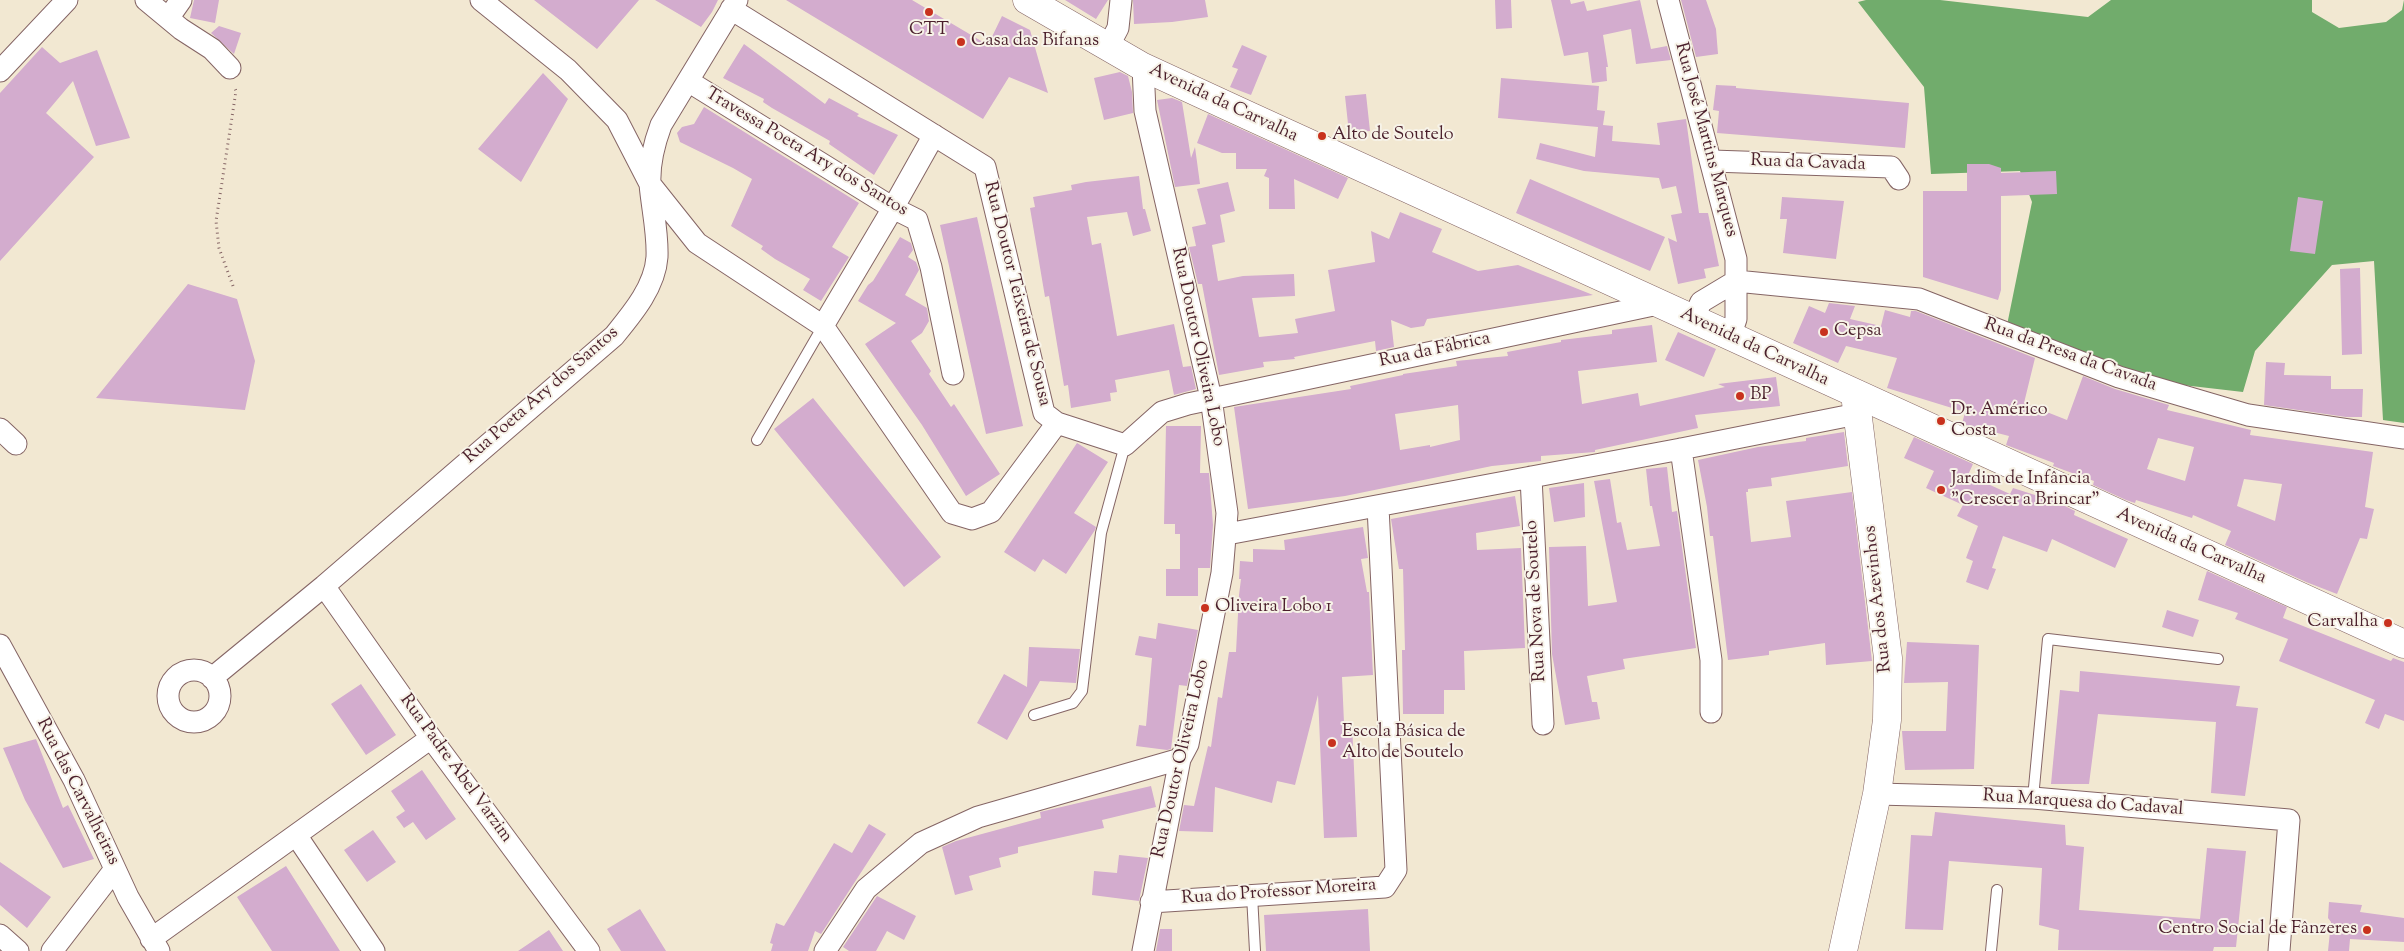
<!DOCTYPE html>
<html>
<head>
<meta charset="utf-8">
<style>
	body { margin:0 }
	canvas { display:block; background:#f2e8d2 }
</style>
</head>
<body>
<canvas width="2404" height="951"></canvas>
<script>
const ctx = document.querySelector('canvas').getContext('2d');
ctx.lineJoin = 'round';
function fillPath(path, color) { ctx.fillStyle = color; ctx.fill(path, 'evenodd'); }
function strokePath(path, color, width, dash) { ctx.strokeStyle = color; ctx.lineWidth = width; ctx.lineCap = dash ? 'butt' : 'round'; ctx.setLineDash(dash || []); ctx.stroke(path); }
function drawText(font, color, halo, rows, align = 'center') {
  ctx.font = font + ' "Sorts Mill Goudy",serif'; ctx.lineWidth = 4; ctx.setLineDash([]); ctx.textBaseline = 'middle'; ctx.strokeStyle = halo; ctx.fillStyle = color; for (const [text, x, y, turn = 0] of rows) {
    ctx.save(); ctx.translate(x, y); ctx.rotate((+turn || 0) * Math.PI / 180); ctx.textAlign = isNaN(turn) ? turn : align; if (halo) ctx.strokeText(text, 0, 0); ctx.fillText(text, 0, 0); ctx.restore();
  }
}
fillPath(new Path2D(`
	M1866 0H1940L2088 17 2111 0H2312V12L2339 28 2386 22 2402 10 2404 0V423L2383 420 2374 261 2332 265 2255 351 2243 392 2148 381 2006 330 2032 202 2020 171 1931 174 1924 87 1858 2Z`), '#71ac6c');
fillPath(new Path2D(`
	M194 0H219L215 23 190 18Z
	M534 0H639L597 49Z
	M655 0H718L712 12 701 27Z
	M786 0H912L988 45 1002 16 1030 30 1048 93 1009 77 983 119Z
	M1065 0H1108L1096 19Z
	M1133 0H1205L1208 17 1172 22 1134 24Z
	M1495 0H1511L1512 28 1496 29Z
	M1551 0H1570L1571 4 1584 1 1587 11 1640 0 1651 49 1667 46 1671 60 1636 64 1631 29 1603 35 1608 67H1606L1607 81 1592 83 1588 52 1564 56Z
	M1681 0H1706L1716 29 1718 54 1696 57Z
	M219 26 241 33 234 54 211 33Z
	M744 44 825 104 829 98 859 114 857 116 898 135 874 175 829 144 830 141 772 108 763 102 764 99 723 78Z
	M1242 45 1267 56 1251 95 1230 87 1238 69 1232 67Z
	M42 47 60 63 97 50 130 138 96 146 73 81 46 113 94 157 0 261V93Z
	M1120 72 1128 76 1132 92 1133 113 1104 120 1094 78Z
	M543 73 568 99 521 182 478 149Z
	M1501 78 1599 86 1597 110 1605 111 1603 125 1613 126 1612 141 1660 145 1657 123 1686 119 1699 213H1708L1719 266 1704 269 1706 278 1678 284 1668 238 1677 242 1671 215 1682 213 1676 186 1662 189 1659 178 1584 171 1536 159 1540 143 1595 157 1598 127 1498 118Z
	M1716 85 1736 86V88L1909 103 1905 148 1717 133 1719 111 1713 110Z
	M1366 94 1370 131 1349 133 1345 96Z
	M1172 98 1182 102 1191 158 1195 147 1200 184 1175 187 1157 100Z
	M704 107 859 203 832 247 849 257 821 301 803 290 810 279 775 259 761 249 763 246 731 226 752 179 733 168 680 142 677 133 682 127 694 124Z
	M1208 114 1348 178 1338 199 1294 179 1295 209H1269V178L1264 176 1267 169H1236V153H1222L1197 143Z
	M1967 164H1989L2001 168V173L2056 171 2057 194 2001 196V290L1998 300 1923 277V191H1967Z
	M1139 176 1143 209H1145L1151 231 1133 236 1127 212 1087 217 1092 245 1101 243 1117 336 1174 324 1183 367 1191 366 1196 389 1174 395 1169 370 1115 380 1117 392 1110 393 1111 401 1071 408 1068 385 1064 386 1049 296 1045 297 1030 208 1035 207 1033 197 1072 190 1071 185 1086 182Z
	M1530 179 1665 237 1650 271 1516 213Z
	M1228 182 1235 211 1220 215 1225 242 1212 245 1218 281 1243 276 1294 274 1295 296 1252 298 1259 337 1298 333 1295 319 1335 311 1328 270 1375 262 1371 231 1389 239 1400 212 1442 229 1432 252 1478 271 1518 265 1593 295 1427 319 1424 326 1411 328 1391 320 1394 347 1376 351 1375 341 1294 357 1295 359 1263 362 1264 367 1219 375 1202 284H1198L1189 247 1196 246 1192 227 1206 224 1197 189Z
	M1782 197 1844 201 1836 259 1783 253 1787 219H1780Z
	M2298 197 2323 201 2315 254 2290 251Z
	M977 217 1023 426 986 434 940 225Z
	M900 237 911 243 913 250 908 257 916 262 919 270 905 295 927 308 929 321 922 333 911 341 931 371 929 374 951 407 954 404 1000 474 966 496 922 425 865 344 896 323 858 301 868 285 873 281Z
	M2360 268 2362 354 2342 355 2340 269Z
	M188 284 237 299 255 361 245 410 96 398Z
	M1829 303 1855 306 1850 319 1881 326 1885 310 1910 317 1911 311H1916L2035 358 2024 403 2067 420 2083 376 2115 389 2169 405 2167 410 2251 430 2250 435 2373 452 2365 507 2374 509 2367 539 2360 538 2337 594 2306 582 2225 545 2231 531 2193 515 2192 518 2136 500 2135 503 2126 500 2093 485 2094 481 2053 466 2054 463 2006 445 2009 436 1962 424 1965 412 1887 388 1897 358 1846 346 1838 363 1793 343 1809 306 1825 313ZM2158 438 2194 447 2185 481 2147 469ZM2244 479 2282 484 2275 521 2237 506Z
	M1652 325 1657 362 1578 371 1582 404 1638 393 1640 406 1725 387 1718 384 1776 377 1780 406 1695 415 1698 428 1595 450V452L1541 456V461L1492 466 1345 496 1248 509 1234 407 1351 389 1350 386 1403 375V374L1457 366 1456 361 1508 356 1507 352 1561 342V340L1612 334V330ZM1458 405 1460 440 1430 447V445L1400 450 1395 414Z
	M1678 332 1716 349 1704 377 1665 360Z
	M2266 362 2285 363 2284 375 2331 376V389H2363L2362 417H2346L2264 405Z
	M813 398 941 557 904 587 774 429Z
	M1166 426H1201L1200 473H1209L1213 525 1210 568H1198V596H1166V569H1180V534H1175V524H1164Z
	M1844 432 1848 466 1771 478 1772 486 1748 489V492H1746L1751 542 1791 537 1786 501 1852 492 1872 661 1826 665 1825 643 1769 651V655L1728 660 1713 536H1710L1707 507 1698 460 1758 447 1806 441V438Z
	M1914 437 1973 464 1968 475 2010 494 2013 488 2057 502 2075 511 2074 515 2128 539 2115 568 2052 539 2047 552 2003 536 1992 568 1996 569 1988 590 1966 582 1973 561 1966 558 1978 526 1957 516 1963 505 1926 488 1934 471 1904 458Z
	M1077 443 1108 462 1074 513 1096 527 1095 530 1066 574 1043 559 1035 572 1004 552Z
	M1667 467 1672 512 1677 511 1696 648 1623 659 1625 669 1587 676 1592 702H1597L1600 719 1565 725 1552 654 1549 547 1586 546 1588 606 1617 602 1594 481 1610 479 1617 523 1621 522 1627 550 1660 546 1652 506H1650L1646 469Z
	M1584 483 1585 517 1554 522 1549 488Z
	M1515 496 1520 526 1476 533 1477 550 1521 548 1525 648 1464 651 1465 690H1444V714H1403L1402 650H1405L1403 569H1399L1391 519Z
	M1363 527 1368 558 1361 559 1367 592H1369L1373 675 1342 677 1344 723H1352L1357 837 1324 838 1318 695 1295 785 1277 781 1272 803 1215 787 1213 832 1179 831 1184 805 1194 806 1208 746 1211 747 1218 697 1222 698 1229 652H1236L1239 595 1241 579H1239L1240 561 1253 562V549L1285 550 1284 540Z
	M2207 571 2287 607 2283 618 2391 661 2393 658 2404 662V721L2385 714 2379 729 2365 723 2375 700 2279 661 2288 639 2235 619 2238 613 2198 600Z
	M2167 610 2199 620 2193 637 2162 627Z
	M1158 623 1198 630 1187 686 1179 685 1171 749 1167 750 1136 746 1139 725 1146 726 1152 658 1135 655 1139 636 1156 639Z
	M1907 642 1979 645 1974 769 1905 770 1902 731H1946L1948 682 1904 683Z
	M1029 647 1080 649 1076 683 1040 681 1007 740 977 723 1004 674 1027 687Z
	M2080 671 2240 686 2236 706 2258 708 2245 796 2211 793 2216 722 2098 714 2089 784H2051L2060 690 2079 692Z
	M361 684 396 735 366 755 331 704Z
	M36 739 63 808 68 805 94 859 63 868 25 800 3 748Z
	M422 770 456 819 426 840 413 822 404 828 396 817 405 811 391 791Z
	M1151 786 1156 807 1102 820 1104 828 1018 847V853L999 858 1001 867 969 876 973 890 955 895 942 847 956 841 1041 818 1040 812Z
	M1935 812 2065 825 2066 845 2084 847 2079 910 2200 919 2207 848 2246 851 2236 947H2214L2213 951 2058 950 2059 930 2039 925 2042 868 1949 861 1943 930 1905 929 1911 835 1932 836Z
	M869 824 886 834 821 934 815 931 808 951H771L773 944 770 943 776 923 784 926 834 843 852 853Z
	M373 830 396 862 367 882 344 850Z
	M1119 855 1148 858 1139 901 1092 895 1094 871 1117 873Z
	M0 862 51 897 27 928 0 905Z
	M286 866 340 951H272L237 897Z
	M877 896 916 916 904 940 887 931 876 951H849L843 947Z
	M2329 902 2362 905 2360 912 2404 918V942L2350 939 2349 951H2328L2331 922 2328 918Z
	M640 909 666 951H621L607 929Z
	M1368 909 1370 951H1266L1264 915Z
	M1160 929H1172V951H1156Z
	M549 930 563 951H518Z`), '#d3acce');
const lane = new Path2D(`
	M757 440 823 326
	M1034 715 1073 703 1082 691 1101 533 1125 445
	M2033 798 2048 639 2218 659
	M1252 895 1255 951
	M1991 951 1997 890`);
const street = new Path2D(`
	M146 0 181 29 212 49 230 68
	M481 0 568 70 617 120 650 184 697 243 823 326
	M1668 0 1736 259V319L1730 337
	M731 9 985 167 1044 413 1057 423 1125 445 1162 412 1188 404 1658 304
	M169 17 181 0
	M1108 47 1118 28 1121 0
	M1143 67 1145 111 1211 398 1227 513 1222 573 1188 744 1180 759 1143 951
	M0 71 67 0
	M688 81 893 208 917 220 931 267 953 374
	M934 135 893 208 823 326 952 513 972 519 991 512 1057 423
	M1712 161 1891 167 1899 179
	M1693 320 1701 302 1736 281 1919 299 2119 377 2248 415 2404 438
	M0 429 16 444
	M1681 449 1711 660V712
	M1531 477 1543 724
	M1227 534 1681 449 1857 414
	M324 586 431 738 589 951
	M0 645 74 780 128 897 159 951
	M168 696a26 26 0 1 1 52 0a26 26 0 1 1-52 0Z
	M212 678 324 586 614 336C632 314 655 287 657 257 658 232 652 208 650 184 649 164 654 144 661 125L737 0
	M1877 794 2033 798 2289 820 2279 951
	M296 835 374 951
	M1151 902 1385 887 1396 870 1378 507
	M0 935 18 951
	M151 939 431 738
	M52 951 115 869
	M825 951 866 889 921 843 978 817 1180 759`);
const secondary = new Path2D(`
	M1027 0 1143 67 1247 115 2404 644
	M1843 951 1877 794 1887 720 1888 658 1855 394`);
strokePath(lane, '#856565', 12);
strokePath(street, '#856565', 23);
strokePath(secondary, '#856565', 29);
strokePath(new Path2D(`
	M233 286 219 248 216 221 236 91 234 86`), '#856565', 3, [1, 4]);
strokePath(lane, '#fff', 10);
strokePath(street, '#fff', 21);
strokePath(secondary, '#fff', 28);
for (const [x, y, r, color] of [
	[929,12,5,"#c8321e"],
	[961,42,5,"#c8321e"],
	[1322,136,5,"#c8321e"],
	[1824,332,5,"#c8321e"],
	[1740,396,5,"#c8321e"],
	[1941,421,5,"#c8321e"],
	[1941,490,5,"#c8321e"],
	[1205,608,5,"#c8321e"],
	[2388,623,5,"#c8321e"],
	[1332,743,5,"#c8321e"],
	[2367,930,5,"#c8321e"]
]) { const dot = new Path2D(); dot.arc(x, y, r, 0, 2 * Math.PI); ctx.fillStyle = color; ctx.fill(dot); strokePath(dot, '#f7f3e8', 2); }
drawText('18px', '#4a1f2b', '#f7f3e8', [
	["CTT",929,31,"center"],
	["Casa das Bifanas",971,42],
	["Alto de Soutelo",1332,136],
	["Cepsa",1834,332],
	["BP",1750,396],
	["Dr. Américo",1951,411],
	["Costa",1951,432],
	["Jardim de Infância",1951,480],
	["\"Crescer a Brincar\"",1951,501],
	["Oliveira Lobo 1",1215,608],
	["Carvalha",2378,623,"right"],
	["Escola Básica de",1342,733],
	["Alto de Soutelo",1342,754],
	["Centro Social de Fânzeres",2357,930,"right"]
], 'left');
drawText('18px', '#4a1f2b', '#f7f3e8', [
	["Avenida da Carvalha",1223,104,25],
	["Rua José Martins Marques",1705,140,75],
	["Travessa Poeta Ary dos Santos",806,153,31],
	["Rua da Cavada",1808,164,2],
	["Rua Doutor Teixeira de Sousa",1016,294,76],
	["Rua Doutor Oliveira Lobo",1197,347,78],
	["Avenida da Carvalha",1754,348,25],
	["Rua da Fábrica",1435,351,-12],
	["Rua da Presa da Cavada",2070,356,20],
	["Rua Poeta Ary dos Santos",542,396,-41],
	["Avenida da Carvalha",2191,547,24],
	["Rua dos Azevinhos",1879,599,-96],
	["Rua Nova de Soutelo",1537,601,-93],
	["Rua Doutor Oliveira Lobo",1182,759,-77],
	["Rua Padre Abel Varzim",455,769,54],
	["Rua das Carvalheiras",77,792,63],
	["Rua Marquesa do Cadaval",2083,804,4],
	["Rua do Professor Moreira",1279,893,-4]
]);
</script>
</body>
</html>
